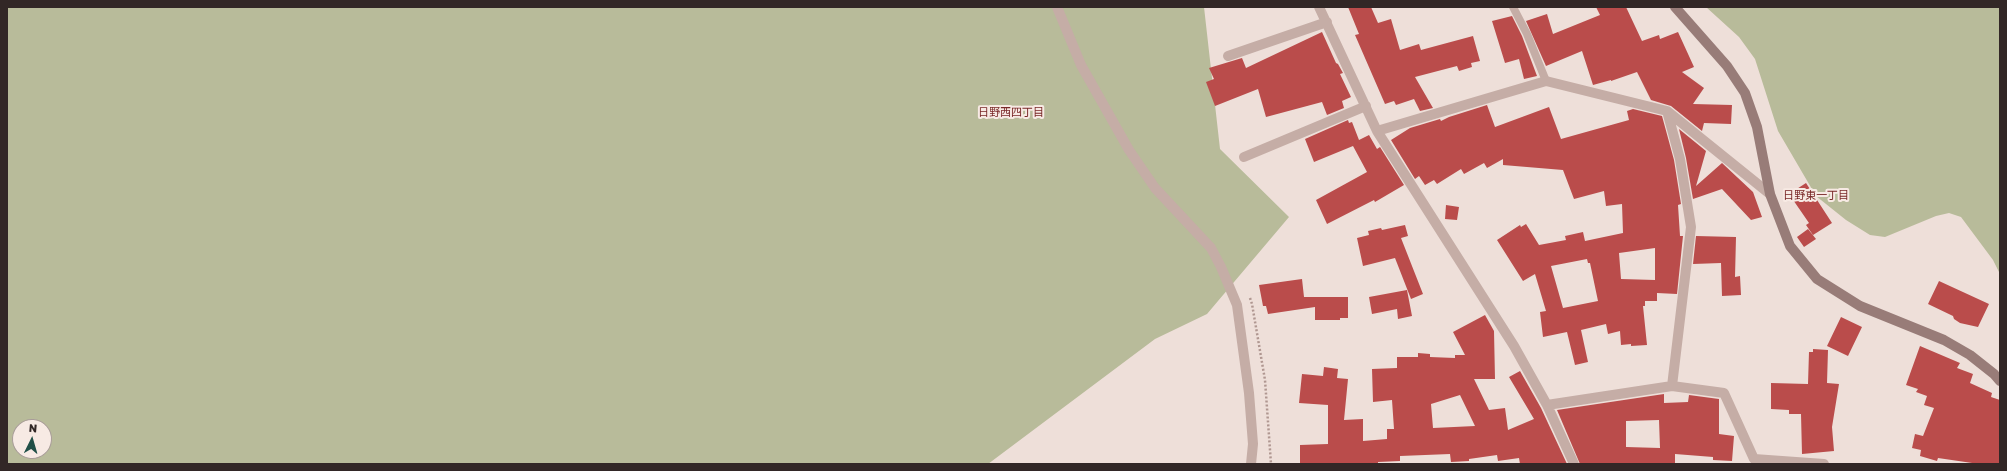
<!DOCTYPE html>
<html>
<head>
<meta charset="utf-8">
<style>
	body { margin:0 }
	#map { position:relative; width:2007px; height:471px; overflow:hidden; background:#eedfd9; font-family:"Golos Text",sans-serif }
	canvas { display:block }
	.frame { position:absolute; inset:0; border:8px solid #322726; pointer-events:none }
	.north { position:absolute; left:12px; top:419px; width:40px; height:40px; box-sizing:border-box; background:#f7eae4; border:1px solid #a89c98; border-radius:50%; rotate:5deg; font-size:11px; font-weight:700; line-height:16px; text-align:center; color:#322726 }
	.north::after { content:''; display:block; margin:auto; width:14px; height:18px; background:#204f47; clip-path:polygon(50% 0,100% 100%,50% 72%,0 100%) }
</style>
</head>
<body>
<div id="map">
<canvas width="2007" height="471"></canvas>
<div class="frame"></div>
<div class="north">N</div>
</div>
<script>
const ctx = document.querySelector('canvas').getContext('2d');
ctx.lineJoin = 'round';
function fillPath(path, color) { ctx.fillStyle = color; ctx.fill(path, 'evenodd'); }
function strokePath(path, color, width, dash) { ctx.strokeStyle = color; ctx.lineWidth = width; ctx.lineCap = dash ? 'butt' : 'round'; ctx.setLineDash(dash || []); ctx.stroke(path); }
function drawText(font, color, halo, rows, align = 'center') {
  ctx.font = font + ' "Golos Text","Noto Sans JP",sans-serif'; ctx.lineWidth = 4; ctx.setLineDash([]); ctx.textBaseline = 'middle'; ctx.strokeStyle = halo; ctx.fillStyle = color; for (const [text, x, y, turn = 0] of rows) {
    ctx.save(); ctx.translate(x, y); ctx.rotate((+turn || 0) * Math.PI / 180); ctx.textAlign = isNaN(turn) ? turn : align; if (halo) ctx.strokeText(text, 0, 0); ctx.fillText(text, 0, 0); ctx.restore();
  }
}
fillPath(new Path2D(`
	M7 7H1204L1220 149 1289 217 1207 314 1155 339 988 464H7ZM20 427H44V451H20Z
	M1706 7H2000V274L1993 260 1961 217 1949 213 1936 216 1885 237 1870 235 1846 220 1816 196 1778 131 1755 59 1739 37Z`), '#b8bb9a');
fillPath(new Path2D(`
	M1348 7H1371L1378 23 1391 19 1400 50 1419 44 1421 50 1473 36 1480 61 1471 63 1472 67 1459 71 1457 66 1415 77 1433 108 1420 111 1414 99 1396 105 1394 101 1385 104 1355 35 1359 34Z
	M1596 7H1626L1642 41 1659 35 1660 39 1678 32 1694 67 1682 72 1704 88 1693 104 1732 105 1731 124 1704 123 1702 131 1671 106 1651 100 1637 72 1611 81V80L1593 85 1582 51 1546 66 1526 21 1547 14 1553 34 1600 15Z
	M1512 16 1522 36 1537 76 1524 79 1519 59 1505 63 1492 21Z
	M1322 32 1336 63 1338 64 1343 73 1340 74 1351 97 1342 101 1344 108 1327 115 1322 102 1266 117 1258 89 1215 106 1206 82 1214 79 1209 68 1242 58 1246 68Z
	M1487 105 1495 127 1549 107 1561 139 1629 120 1627 111 1633 109 1662 116 1674 160 1681 204 1678 205 1680 236H1683L1677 294 1657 293V301H1645V306H1643L1647 345 1631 346V344L1621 345 1620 331 1608 334 1606 324 1581 330 1588 362 1575 365 1567 332 1543 337 1540 312 1546 311 1535 274 1523 281 1497 240 1520 225 1521 227 1526 224 1539 245 1566 240 1565 236 1583 232 1585 241 1623 233 1622 204 1606 206 1604 191 1574 199 1563 170 1503 165V159L1487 168 1484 163 1464 174 1461 169 1437 184 1434 180 1425 185 1419 176 1415 179 1391 140 1410 128 1440 119 1441 121 1449 117ZM1655 248V280L1621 279 1619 253ZM1587 259 1588 263H1590L1598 301 1563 308 1551 266Z
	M1348 120 1349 123 1352 122 1359 140 1369 135 1377 149 1380 147 1404 185 1375 202 1374 200 1327 224 1316 200 1367 172 1353 146 1314 162 1305 139Z
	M1679 129 1706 151 1696 186 1722 163 1753 192 1762 217 1751 220 1722 189 1693 199 1686 158Z
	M1806 183 1832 223 1813 235 1806 225 1809 223 1789 194Z
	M1446 205 1459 207 1457 220 1445 219Z
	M1405 225 1408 236 1401 238 1423 294 1411 299 1395 258 1363 266 1357 238 1369 235 1368 231 1381 228 1382 230Z
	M1808 229 1816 239 1804 247 1797 237Z
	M1696 236 1736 237 1735 277 1740 276 1741 295 1722 296 1721 263 1693 264Z
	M1302 279 1304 297H1348V318H1340V320H1315V307L1268 314 1266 306H1263L1259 285Z
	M1939 281 1989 304 1978 327 1960 323 1954 319 1953 316 1928 304Z
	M1407 290 1412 316 1398 319 1397 309 1372 314 1369 297Z
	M1485 315 1494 331 1495 379H1474L1489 410 1505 408 1508 430 1534 419 1509 377 1520 371 1541 408 1567 464H1520L1519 458 1498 461 1497 455 1469 459V461L1451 462 1450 454 1400 456V461L1378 462V464H1300V445L1328 444V405L1299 403 1302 374 1323 376 1324 367 1338 369 1337 378 1348 379 1344 420 1363 419V441L1387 439V429H1394L1392 400 1373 402 1372 369 1397 368V357H1418V353L1430 354V357L1455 358V355H1465L1453 332ZM1460 395 1475 426 1433 428 1431 404Z
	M1841 317 1862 327 1848 356 1827 346Z
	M1920 346 1960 363 1957 368 1973 374 1970 383 1992 393 1991 397 2000 400V464H1979L1938 458 1937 461 1920 456 1921 450 1912 448 1915 434 1923 436 1934 408 1924 405 1927 396 1916 392 1918 389 1906 385Z
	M1813 349 1828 350 1827 383 1839 384 1832 427 1834 451 1802 454 1801 414H1789V410L1771 409V383L1808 384 1809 352H1813Z
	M1664 394V403L1688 402 1689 395 1719 399V434L1734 436 1732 461 1713 460V457L1675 454V464H1580L1557 410ZM1659 420 1660 448 1626 447V421Z`), '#ba4c4b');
strokePath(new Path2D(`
	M1250 298 1252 304 1265 380 1271 464`), '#b09791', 2.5, [2, 2]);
strokePath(new Path2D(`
	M1513 7 1527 34 1546 81`), '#c5ada6', 8);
strokePath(new Path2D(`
	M1057 7 1081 65 1129 150 1155 188 1211 248 1221 267 1237 305 1249 393 1253 444 1251 464
	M1319 7 1377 131 1514 346 1547 405 1574 464
	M1228 56 1327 22
	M1667 111 1680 159 1691 227 1672 386
	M1377 131 1546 81 1667 111 1770 194
	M1244 157 1366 106
	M1547 405 1672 386 1724 393 1754 459 1824 464`), '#c5ada6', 10);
strokePath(new Path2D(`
	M1675 7 1727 66 1745 93 1757 127 1770 194 1790 246 1817 279 1860 306 1944 340 1970 355 1994 374 2000 381`), '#987c78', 10);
drawText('11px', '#792727', '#f7eae4', [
	["日野西四丁目",1011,113],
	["日野東一丁目",1816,196]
]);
</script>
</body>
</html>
